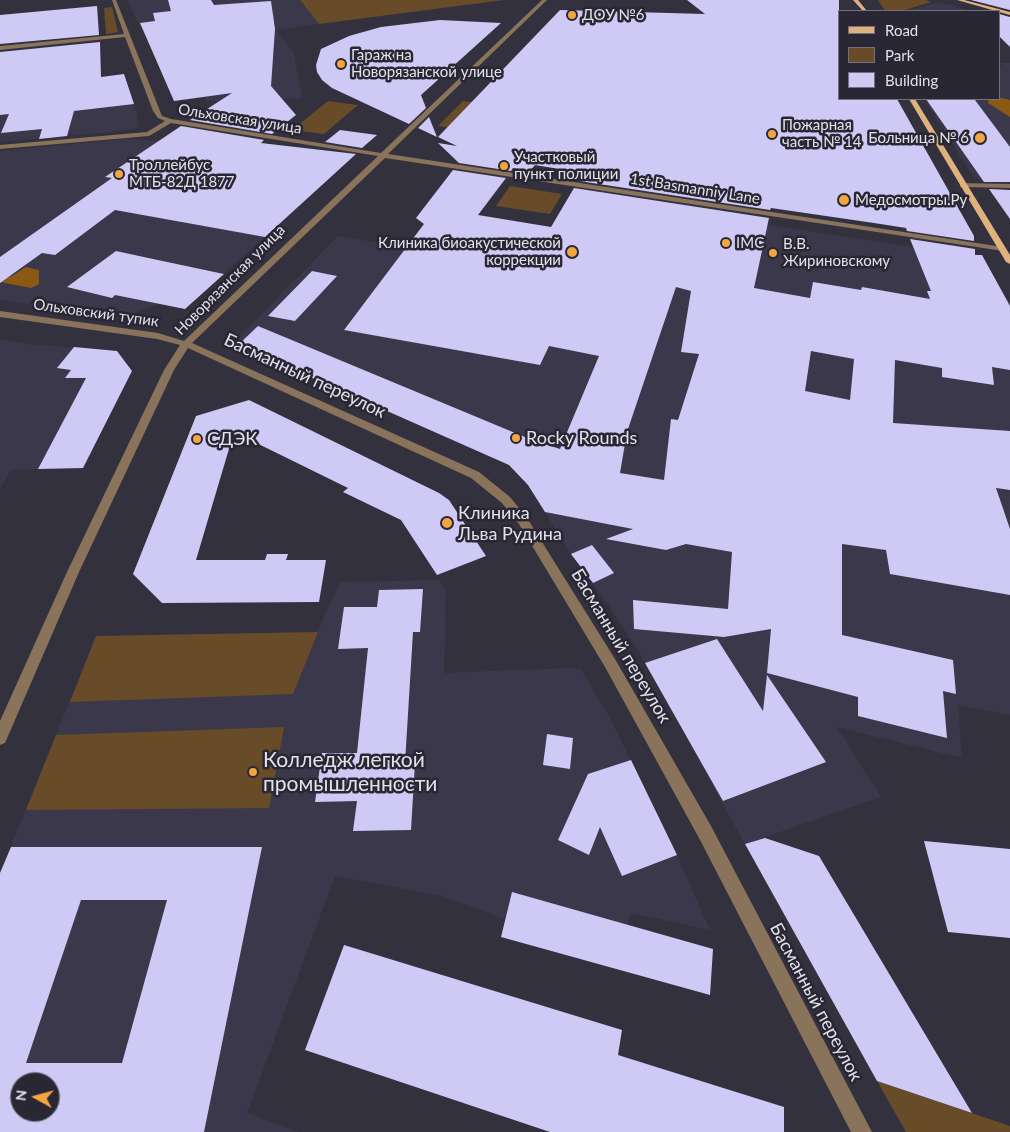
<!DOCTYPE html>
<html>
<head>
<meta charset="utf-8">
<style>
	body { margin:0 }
	#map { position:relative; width:1010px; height:1132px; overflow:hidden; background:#33313e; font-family:Lato,sans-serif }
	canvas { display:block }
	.legend { position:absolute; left:838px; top:10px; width:162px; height:90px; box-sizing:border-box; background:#292734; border:1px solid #73717d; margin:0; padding:6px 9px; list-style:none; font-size:15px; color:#e2e1ea }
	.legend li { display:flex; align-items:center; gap:10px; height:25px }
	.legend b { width:25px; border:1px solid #73717d }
	.north { position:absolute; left:10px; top:1072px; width:50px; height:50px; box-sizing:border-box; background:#292734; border:1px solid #73717d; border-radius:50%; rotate:277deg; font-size:14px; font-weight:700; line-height:20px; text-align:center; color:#e2e1ea }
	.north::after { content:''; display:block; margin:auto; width:18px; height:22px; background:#f2a541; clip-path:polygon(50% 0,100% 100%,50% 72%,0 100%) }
</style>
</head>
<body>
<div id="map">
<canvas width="1010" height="1132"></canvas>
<ul class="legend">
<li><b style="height:6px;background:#dfb17d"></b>Road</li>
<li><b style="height:14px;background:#684b28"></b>Park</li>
<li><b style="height:14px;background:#cec9f5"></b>Building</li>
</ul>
<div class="north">N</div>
</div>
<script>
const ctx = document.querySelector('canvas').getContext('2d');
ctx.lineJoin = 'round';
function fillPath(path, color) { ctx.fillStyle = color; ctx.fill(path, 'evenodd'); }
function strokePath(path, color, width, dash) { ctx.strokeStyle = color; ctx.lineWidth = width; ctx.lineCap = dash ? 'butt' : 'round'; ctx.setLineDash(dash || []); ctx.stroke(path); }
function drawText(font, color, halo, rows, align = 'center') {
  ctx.font = font + ' Lato,sans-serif'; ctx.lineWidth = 5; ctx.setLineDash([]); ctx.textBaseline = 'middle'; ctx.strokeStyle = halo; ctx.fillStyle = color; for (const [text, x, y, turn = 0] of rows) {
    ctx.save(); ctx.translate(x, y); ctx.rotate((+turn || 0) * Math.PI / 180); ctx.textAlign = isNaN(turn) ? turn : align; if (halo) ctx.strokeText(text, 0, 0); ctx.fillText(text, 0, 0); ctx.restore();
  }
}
fillPath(new Path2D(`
	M127 0H300L319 24 276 30 294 53 302 98 252 101H207L179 47 152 50Z
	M937 2 950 5 971 11H907Z
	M999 63H1010V182H984L974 178 924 99H999V67H1003Z
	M0 70 87 79 124 74 136 110 139 126 131 130 0 142Z
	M176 130 353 157 185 309 159 304 133 313 33 300 28 304 0 300V151L126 139 159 141Z
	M664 209 913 247 915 251 982 255 1010 305V478L671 419 668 439 814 466 1010 490V715L958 705 962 758 837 727 881 797 745 844 639 652 607 603 571 554 528 485 509 465 238 345 239 337 338 236 616 282Z
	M0 339 29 344 117 351 132 371 115 404 72 405 38 469 11 470 0 489Z
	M439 580 446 591 444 673 568 668 581 669 611 720 677 855 710 930 630 913 628 925 512 892 505 919 442 896 335 876 247 1113 299 1132H0V873L96 636 317 632 340 582ZM20 1082H50V1112H20Z`), '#3b384c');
fillPath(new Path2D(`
	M300 0H504L319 24Z
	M878 0H926L931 2 902 11H885Z
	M112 7 118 32 106 34 104 8Z
	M328 101 358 105 324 134 292 130Z
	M463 101 502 106 479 131 438 126Z
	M510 186 562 194 550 214 496 206Z
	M318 632 293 694 70 702 96 636Z
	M284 727 269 808 26 810 56 735Z
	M877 1081 1010 1126V1132H906Z`), '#684b28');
fillPath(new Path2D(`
	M1002 98 1010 100V117L988 103V99Z
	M26 267 39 270V284L31 288 0 282V279L12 276Z`), '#8a5914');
fillPath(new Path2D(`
	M168 0H211L214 5 271 1 275 29 271 86 296 115 272 134 190 120 232 93 174 101 140 23 155 21 153 13 171 11Z
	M687 0H839V99H897L974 236V241L907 231 906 228 874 223 771 208 770 210 579 181 584 173 535 165 530 171 513 168 511 171 459 163 438 143 457 146 438 137 560 10 705 14Z
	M971 0H1010V10Z
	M97 6 99 35 0 44V15Z
	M999 14 1010 17V47L999 36Z
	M440 20 501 23 421 95 426 108 409 124 332 88 322 80 317 72 316 65 321 49 349 36 381 27Z
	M100 42 101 77 124 74 134 104 74 111 67 136 39 139 42 129 1 133 9 114 0 115V52Z
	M926 99 975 100 1010 147V182H984Z
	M429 117 437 137 418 128Z
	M181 126 264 140 261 143 356 154 265 237 115 210 55 255 42 253 0 283V257L112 178 105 177Z
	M340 130 377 135 362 148 325 142Z
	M453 170 506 178 478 215 551 227 574 188 769 218 754 288 810 298 813 282 861 290 862 287 930 299 927 291H931L910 239 975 249V255H982L1010 306V370L992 367 994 385 942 377V368L895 360 893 423 1010 431V490L996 488 1010 529V595L890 574 886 550 842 544V635L953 660 956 694 943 691 947 738 858 716V697L767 673 771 629 724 637 634 629 633 600 728 609 732 552 686 544 666 550 606 539 633 529 545 512 528 485 509 465 238 345 258 326 532 440 560 449 599 356 549 346 540 365 344 330 424 224 416 218ZM676 287 691 291 681 352 699 354 678 420 671 419 664 480 620 473 627 432ZM811 351 854 359 850 400 805 391Z
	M989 189 1010 190V219Z
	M116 251 153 259 224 274 185 309 115 295 112 298 67 287Z
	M312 271 337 276 295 321 268 316Z
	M74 347 117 351 132 371 83 468 38 469 86 378H65L71 370 57 368Z
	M249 400 439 493 449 500 486 556 437 575 401 520 343 492 348 488 234 432 196 560H265L267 554H288L286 560H326L319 602 162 603 133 574 196 416Z
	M592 545 614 573 593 583 571 554Z
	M423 589 420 632H413L405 763H415L411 830 353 831 357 801 315 802 322 753H357L368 648 338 649 344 607H377L379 590Z
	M717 639 763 711 767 675 826 762 723 801 645 663Z
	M547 734 573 738 570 769 543 765Z
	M631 760 677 855 622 876 600 827 589 855 558 840 588 774Z
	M765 838 819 856 972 1113 877 1081 745 844Z
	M924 841 1010 849V938L948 932Z
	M11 847H262L204 1132H0V873ZM81 900H167L122 1063H26ZM20 1082H50V1112H20Z
	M512 892 713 949 710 995 501 937Z
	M344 945 622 1030 618 1055 784 1107V1132H550L305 1050Z`), '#cec9f5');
fillPath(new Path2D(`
	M112 0H116L162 116 171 119 381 153 542 0H547L388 154 1003 247 1007 249 1003 251 385 158 192 343 479 472 510 497 527 518 615 659 711 826 872 1132H851L699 838 605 667 519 524 502 503 471 478 188 348 174 370 79 572 5 743 0 745V721L67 572 164 370 180 345 157 339 0 317V311L158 333 184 341 378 156 171 123 149 136 0 149V145L147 132 165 121 158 118 153 111 125 37 0 50V46L124 34Z
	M960 183 1010 184V188L963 187H960Z`), '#89735a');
fillPath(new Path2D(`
	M853 0H858L867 11H863Z
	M957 0H964L1010 12V15Z
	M909 99H915L1010 255V264L1006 262Z`), '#dfb17d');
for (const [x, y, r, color] of [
	[572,15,5,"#f2a541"],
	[341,64,5,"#f2a541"],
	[772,134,5,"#f2a541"],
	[980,138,6,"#f2a541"],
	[504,166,5,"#f2a541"],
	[119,174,5,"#f2a541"],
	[844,200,6,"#f2a541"],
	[726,243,5,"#f2a541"],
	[572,252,6,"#f2a541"],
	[773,253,5,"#f2a541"],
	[516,438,5,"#f2a541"],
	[197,439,5,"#f2a541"],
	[447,523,6,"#f2a541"],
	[253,772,5,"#f2a541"]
]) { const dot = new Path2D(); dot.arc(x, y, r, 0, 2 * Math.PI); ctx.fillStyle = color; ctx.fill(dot); strokePath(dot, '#292734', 2); }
drawText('15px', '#e2e1ea', '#292734', [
	["ДОУ №6",582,15],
	["Гараж на",351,55],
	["Новорязанской улице",351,72],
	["Пожарная",782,125],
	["часть № 14",782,142],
	["Больница № 6",969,138,"right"],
	["Участковый",514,157],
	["пункт полиции",514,174],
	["Троллейбус",129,165],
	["МТБ-82Д 1877",129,182],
	["Медосмотры.Ру",855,200],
	["Клиника биоакустической",561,243,"right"],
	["коррекции",561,260,"right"],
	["IMC",736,243],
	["В.В.",783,244],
	["Жириновскому",783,261]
], 'left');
drawText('15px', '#e2e1ea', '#292734', [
	["Ольховская улица",240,119,9],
	["1st Basmanniy Lane",695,189,9],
	["Новорязанская улица",230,280,-45],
	["Ольховский тупик",96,313,8]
]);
drawText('18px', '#e2e1ea', '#292734', [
	["Басманный переулок",305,376,25],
	["Басманный переулок",621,646,59],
	["Басманный переулок",816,1002,62]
]);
drawText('18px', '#e2e1ea', '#292734', [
	["Rocky Rounds",526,438],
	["СДЭК",207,439],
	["Клиника",458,513],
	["Льва Рудина",458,534]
], 'left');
drawText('21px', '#e2e1ea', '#292734', [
	["Колледж легкой",263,760],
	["промышленности",263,784]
], 'left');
</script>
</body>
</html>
